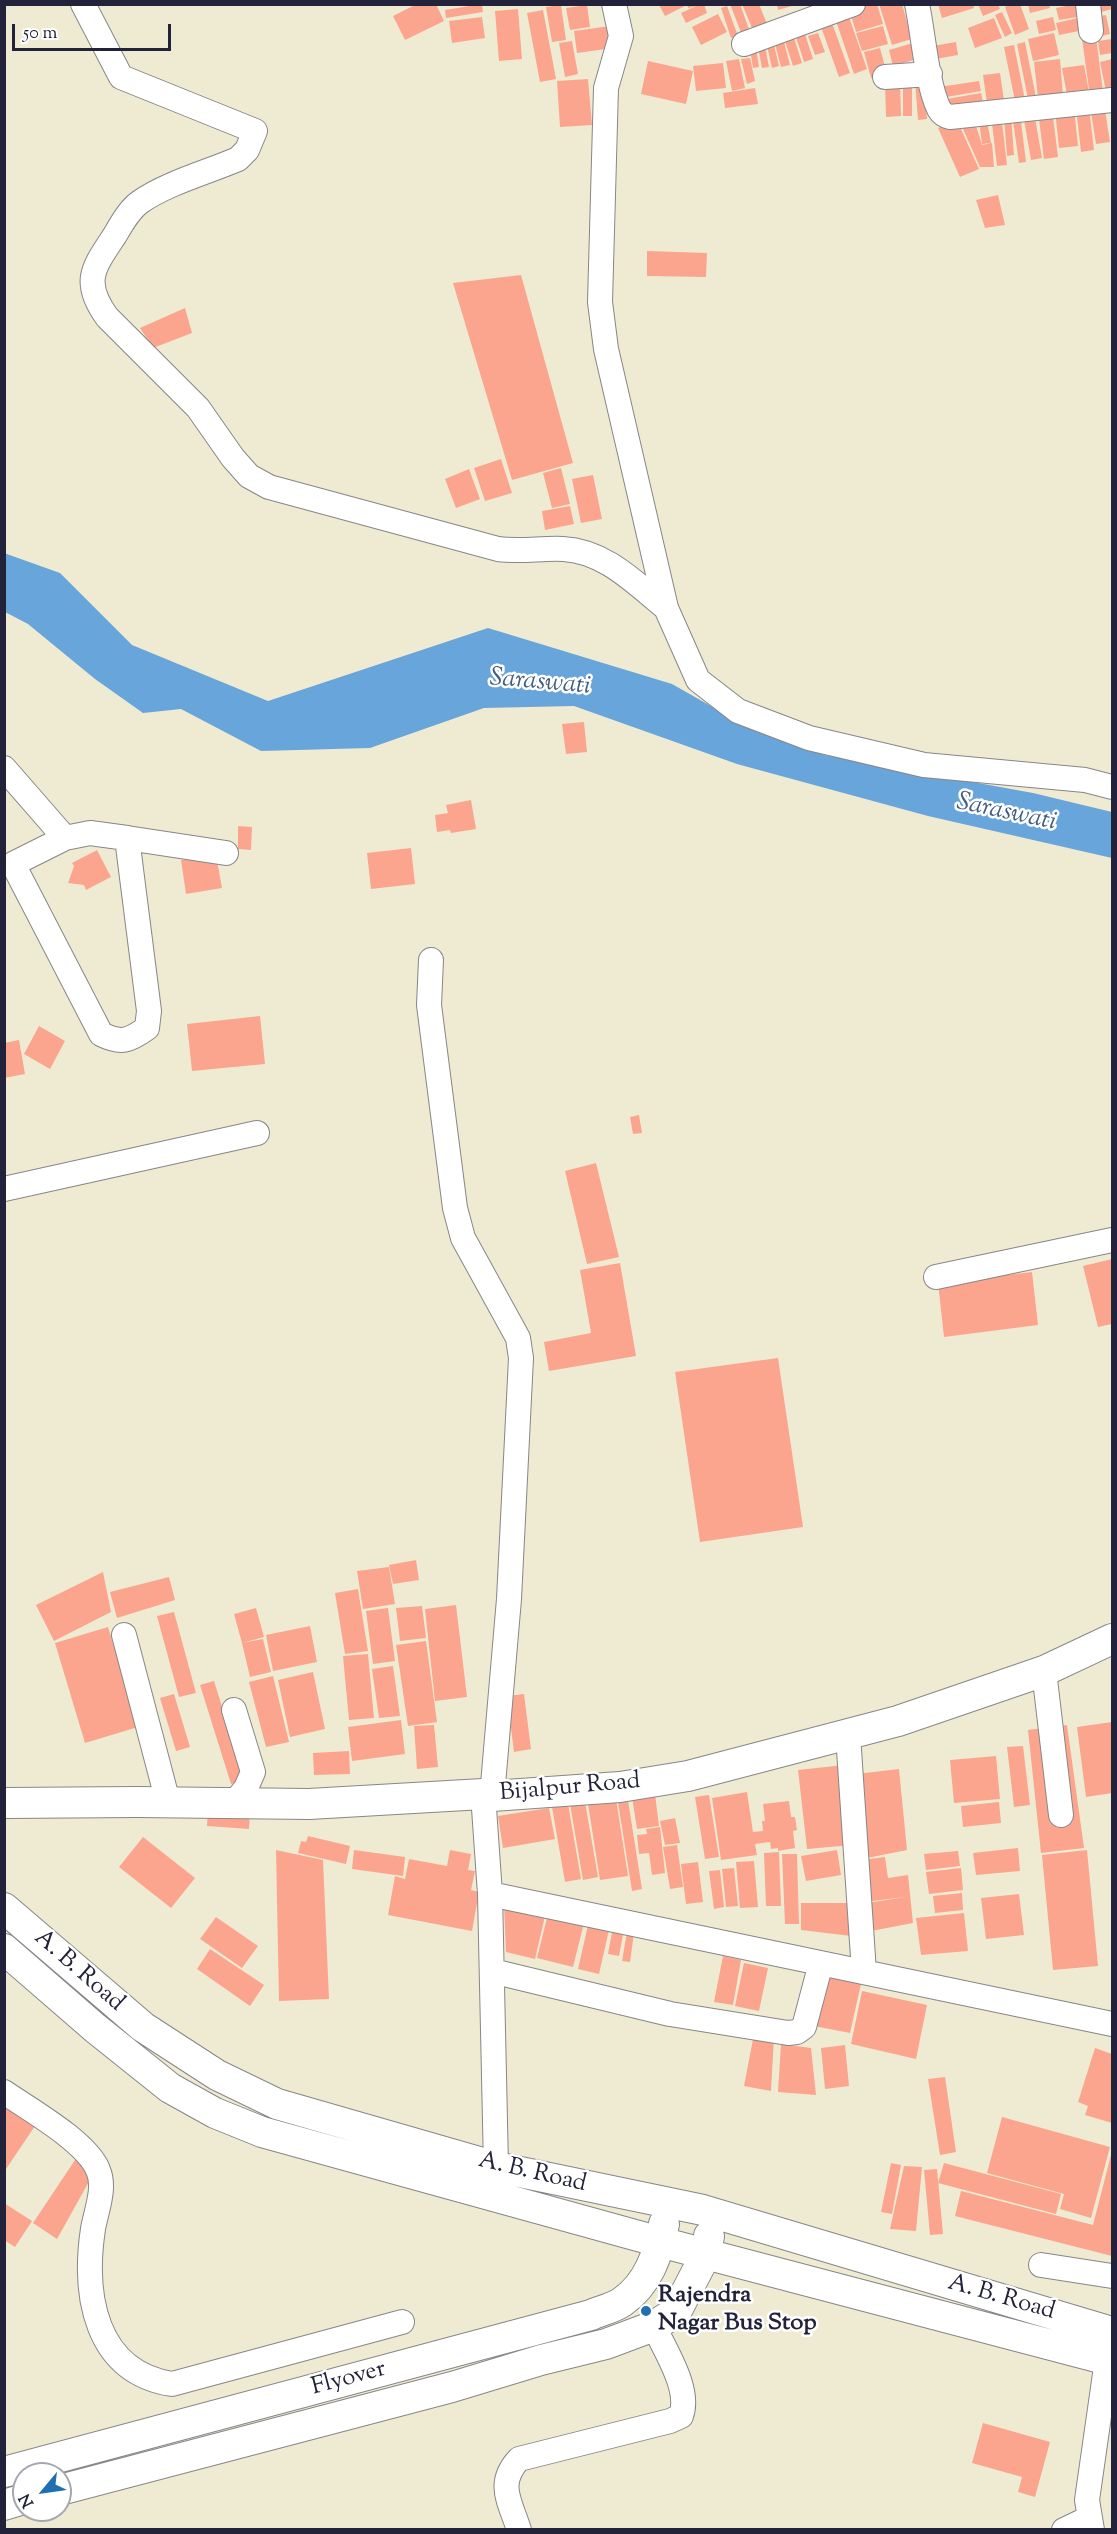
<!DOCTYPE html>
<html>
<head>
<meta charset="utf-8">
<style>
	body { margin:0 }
	#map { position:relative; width:1117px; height:2534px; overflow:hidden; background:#efebd3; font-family:"Sorts Mill Goudy",serif }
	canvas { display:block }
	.frame { position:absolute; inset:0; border:6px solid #22223b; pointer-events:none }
	.north { position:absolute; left:12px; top:2462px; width:60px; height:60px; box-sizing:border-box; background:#fff; border:2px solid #a7a7b1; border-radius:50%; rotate:241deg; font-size:16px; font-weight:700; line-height:24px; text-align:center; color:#22223b }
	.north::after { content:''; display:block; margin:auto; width:21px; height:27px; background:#1f6fb2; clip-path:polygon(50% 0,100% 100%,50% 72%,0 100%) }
	.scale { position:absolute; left:12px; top:24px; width:159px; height:27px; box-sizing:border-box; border:3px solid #22223b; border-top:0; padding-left:8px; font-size:18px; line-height:21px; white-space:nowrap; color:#22223b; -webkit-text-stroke:4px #fff; paint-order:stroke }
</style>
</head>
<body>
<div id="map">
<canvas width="1117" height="2534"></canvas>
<div class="frame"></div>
<div class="north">N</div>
<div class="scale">50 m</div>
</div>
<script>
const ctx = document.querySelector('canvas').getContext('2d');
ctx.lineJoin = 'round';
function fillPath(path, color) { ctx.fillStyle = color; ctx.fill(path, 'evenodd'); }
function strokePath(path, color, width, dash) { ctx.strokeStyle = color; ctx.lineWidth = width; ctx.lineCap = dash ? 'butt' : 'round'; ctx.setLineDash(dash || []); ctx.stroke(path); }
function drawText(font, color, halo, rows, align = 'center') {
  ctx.font = font + ' "Sorts Mill Goudy",serif'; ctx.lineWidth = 5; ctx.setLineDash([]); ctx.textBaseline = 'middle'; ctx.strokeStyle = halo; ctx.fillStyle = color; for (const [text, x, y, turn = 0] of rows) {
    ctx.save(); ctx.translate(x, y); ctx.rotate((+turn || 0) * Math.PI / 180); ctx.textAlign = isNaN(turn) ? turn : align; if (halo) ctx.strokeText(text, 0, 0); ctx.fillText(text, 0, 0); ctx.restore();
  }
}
fillPath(new Path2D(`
	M4 553 60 573 132 645 268 701 488 628 672 684 746 726 824 755 1033 793 1112 812V858L928 816 737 764 574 706 484 708 370 748 261 751 181 709 143 713 95 679 28 624 5 612Z`), '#68a5da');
fillPath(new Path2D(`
	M417 4H436L444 21 405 40 393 16Z
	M482 4 483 12 446 18 445 10Z
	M687 4H704L707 13 686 23 681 13 696 6 688 8Z
	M730 4H740L750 32 742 35Z
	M742 4H759L769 29 755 35Z
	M777 4H795V5L778 10Z
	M865 4H877L883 24 856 32 849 9Z
	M879 4H902L912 39 892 45Z
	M938 4H973L974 8 942 18Z
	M978 4H998L1000 9 983 16Z
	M1011 4H1020L1029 29 1015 35 1005 7Z
	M1028 4H1049L1050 8 1030 13Z
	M1076 4 1084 16 1059 20 1056 8Z
	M1091 4H1112V9L1094 14Z
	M561 5 566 40 552 42 546 7Z
	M587 5 590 27 570 30 566 8Z
	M659 5H687L665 16Z
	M727 6 738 36 731 38 721 8Z
	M518 9 522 59 499 61 495 11Z
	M543 10 556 79 540 82 527 13Z
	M1002 12 1012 33 1005 37 995 15Z
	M718 14 727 32 701 45 692 27Z
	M848 14 867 69 854 74 835 18Z
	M1106 15 1110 34 1097 37 1092 18Z
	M1086 16 1089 29 1059 35 1056 23Z
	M482 17 485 38 452 43 449 21Z
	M1053 17 1056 30 1039 34 1036 21Z
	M994 18 1002 38 975 48 968 28Z
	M831 20 850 73 839 77 820 24Z
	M610 26 613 48 577 53 574 31Z
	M883 26 888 44 862 51 856 33Z
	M818 33 825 52 815 55 808 36Z
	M1054 33 1059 55 1033 61 1028 39Z
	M805 34 813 59 804 62 796 37Z
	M1096 37 1103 92 1090 96 1082 39Z
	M794 38 802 63 793 66 785 41Z
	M1112 39V53L1100 55 1098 41Z
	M572 41 578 74 565 77 559 43Z
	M784 42 790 65 781 67 775 44Z
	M956 42 958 55 930 60 927 47Z
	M1025 42 1036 97 1028 99 1017 44Z
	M913 43 917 59 893 66 889 50Z
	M774 45 779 66 772 68 767 46Z
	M1014 45 1025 100 1015 101 1004 47Z
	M765 46 769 67 762 68 758 47Z
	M756 48 759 67 753 68 750 49Z
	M880 48 887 74 871 78 864 52Z
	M750 58 755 81 747 84 741 59Z
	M739 59 745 88 732 91 726 61Z
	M1060 59 1063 96 1038 98 1034 62Z
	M1112 59V95L1107 96 1100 62Z
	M648 61 693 71 686 104 641 94Z
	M723 63 726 88 696 91 693 66Z
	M1084 65 1089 92 1067 95 1062 68Z
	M1000 73 1004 100 987 103 983 75Z
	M588 79 592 125 560 127 557 81Z
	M903 80H912V116H903Z
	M900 81 901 116 886 117 885 82Z
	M915 81H924L927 119 918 120Z
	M979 81 981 91 941 98 939 87Z
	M755 88 758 104 725 108 723 93Z
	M981 93 983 102 942 109 941 100Z
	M1104 104 1110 142 1096 144 1090 106Z
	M1089 107 1094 150 1081 152 1076 108Z
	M1074 108 1078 146 1059 148 1055 110Z
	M1052 109 1058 157 1044 159 1038 111Z
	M1034 112 1042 158 1031 160 1023 114Z
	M1020 113 1026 162 1019 163 1012 114Z
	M1001 114 1007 165 997 166 991 115Z
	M973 116 983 148 982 145 992 143 994 167H980L959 120Z
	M1011 116 1014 155 1007 156 1004 117Z
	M957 120 979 169 960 177 938 128Z
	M987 120 991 143 982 144 979 121Z
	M998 195 1005 225 985 228 976 200Z
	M647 251 707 253 706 277 647 276Z
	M521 275 573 463 512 480 453 283Z
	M185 308 192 333 153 348 140 328Z
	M501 459 512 493 485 501 474 468Z
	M561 468 570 504 552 508 543 473Z
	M469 469 480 499 456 508 445 479Z
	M593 475 602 519 581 523 572 479Z
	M570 506 574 524 545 530 542 511Z
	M584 722 587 752 566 754 562 724Z
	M471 800 476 829 451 833 450 830 437 832 435 815 448 813 446 805Z
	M238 826 252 827 251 850 238 849Z
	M411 848 415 884 371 889 367 853Z
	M97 850 111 877 86 890 84 885 68 883 74 866 72 863Z
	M216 855 222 888 186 894 181 860Z
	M260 1016 265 1064 192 1071 187 1024Z
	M39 1026 65 1041 50 1069 24 1054Z
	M19 1040 25 1074 4 1078V1043Z
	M639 1115 642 1133 633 1134 630 1117Z
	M596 1163 619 1257 587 1264 565 1171Z
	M1112 1259V1324L1098 1327 1083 1266Z
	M620 1263 636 1356 549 1371 544 1342 591 1333 580 1270Z
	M1032 1272 1038 1325 944 1337 938 1283Z
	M778 1358 803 1527 700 1542 675 1372Z
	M416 1560 419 1580 393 1584 389 1565Z
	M389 1567 395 1604 363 1609 357 1571Z
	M103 1572 111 1612 54 1641 36 1605Z
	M169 1577 175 1600 117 1618 110 1592Z
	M358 1589 368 1651 345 1654 335 1593Z
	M456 1605 467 1697 435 1701 425 1609Z
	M422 1606 426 1638 400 1641 396 1608Z
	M256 1608 264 1637 242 1643 234 1614Z
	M388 1608 395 1661 373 1664 366 1611Z
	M174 1612 196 1693 179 1697 157 1616Z
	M310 1626 317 1662 273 1671 266 1635Z
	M108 1627 138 1727 85 1743 55 1643Z
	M263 1639 271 1672 250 1677 242 1643Z
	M426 1641 437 1722 408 1726 396 1645Z
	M368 1654 374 1718 349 1720 343 1656Z
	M393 1666 400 1716 379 1718 372 1669Z
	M313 1672 325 1729 290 1737 278 1680Z
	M273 1676 289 1742 266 1747 249 1682Z
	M214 1681 245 1780 231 1784 200 1685Z
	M174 1694 190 1747 176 1751 160 1698Z
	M524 1694 531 1749 514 1752 507 1696Z
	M401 1720 405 1754 352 1761 348 1727Z
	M1112 1722V1793L1086 1797 1077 1727Z
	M434 1725 438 1767 417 1769 414 1726Z
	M1067 1725 1084 1848 1041 1853 1028 1730Z
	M1023 1746 1030 1805 1014 1807 1007 1747Z
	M349 1751 350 1774 314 1775 313 1753Z
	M996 1756 1000 1799 954 1803 950 1760Z
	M844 1765 852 1845 807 1849 798 1770Z
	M899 1769 907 1850 862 1859 856 1774Z
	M747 1792 753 1832 763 1831 762 1821H765L763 1804 789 1801 791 1817H795L797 1830 793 1831 795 1848 778 1851V1848L771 1849 770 1842 755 1844 757 1855 721 1860 712 1798Z
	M627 1794 642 1889 632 1891 617 1796Z
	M655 1794 659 1826 637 1829 632 1797Z
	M709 1795 719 1857 705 1859 695 1797Z
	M616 1799 628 1876 600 1880 588 1804Z
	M585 1802 598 1877 583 1880 570 1804Z
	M999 1802 1001 1823 963 1827 961 1806Z
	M568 1804 581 1879 565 1882 552 1807Z
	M208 1808 250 1811 249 1829 207 1826Z
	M549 1808 555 1839 503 1848 498 1816Z
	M675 1818 680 1843 665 1845 660 1821Z
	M660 1827 665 1873 652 1875 649 1853 639 1854 637 1835 647 1834 646 1829Z
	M308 1836 350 1846 346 1864 298 1853 301 1841 306 1842Z
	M143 1837 195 1878 171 1908 119 1867Z
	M677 1845 683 1887 670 1889 663 1847Z
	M1018 1848 1020 1871 976 1875 973 1853Z
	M276 1850 323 1860 329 1999 279 2001Z
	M354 1850 405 1857 403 1876 352 1869Z
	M450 1850 471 1854 468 1870 475 1871 471 1890 479 1892 472 1931 388 1915 395 1876 405 1879 409 1859 447 1866Z
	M837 1850 841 1875 806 1881 801 1856Z
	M1087 1850 1098 1966 1053 1970 1042 1855Z
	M958 1851 960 1866 926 1870 924 1854Z
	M779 1852 781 1906H766L764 1853Z
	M782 1854H797L799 1924H785Z
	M885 1857 888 1878 908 1875 913 1923 866 1932 861 1904 905 1897 864 1902 861 1881 874 1880H864L862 1860Z
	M754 1861 758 1907 740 1908 736 1862Z
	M698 1862 703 1902 686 1904 681 1864Z
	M734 1868 738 1906 726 1907 722 1869Z
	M961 1868 963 1890 929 1894 926 1872Z
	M720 1870 724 1907 714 1909 709 1871Z
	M962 1893 963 1910 935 1913 933 1896Z
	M1019 1894 1024 1935 986 1939 981 1898Z
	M801 1903H847L851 1936 801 1930Z
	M504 1904 546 1912 535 1959 506 1952Z
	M964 1913 968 1951 921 1955 916 1918Z
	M548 1914 584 1923 573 1967 537 1958Z
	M216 1917 258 1946 242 1968 200 1939Z
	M588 1925 609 1930 599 1974 578 1969Z
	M613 1927 624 1929 619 1956 608 1954Z
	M627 1932 634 1933 630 1962 622 1961Z
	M210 1949 264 1985 250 2006 197 1969Z
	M723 1956 741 1960 733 2005 714 2002Z
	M744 1963 768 1968 759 2011 735 2006Z
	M824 1976 861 1984 850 2033 814 2026Z
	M862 1991 927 2005 916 2059 851 2044Z
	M754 2034 774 2038 771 2091 744 2086Z
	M781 2044 811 2048 816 2095 778 2092Z
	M845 2045 849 2086 825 2089 821 2048Z
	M1095 2048 1112 2054V2123L1085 2115 1088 2106 1078 2102Z
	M945 2077 956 2152 940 2155 928 2079Z
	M9 2105 37 2123 4 2172V2112Z
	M1002 2117 1110 2147 1091 2218 1060 2209 1064 2194 987 2173Z
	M1112 2151V2256L955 2216 961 2191 1093 2225Z
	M77 2157 91 2178 57 2239 33 2223Z
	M891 2163 901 2165 892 2214 881 2212Z
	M944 2163 1061 2194 1056 2214 938 2183Z
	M904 2166 922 2167 916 2231 890 2229Z
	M937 2169 943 2234 930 2235 924 2170Z
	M4 2203 32 2221 15 2247 4 2240Z
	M983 2423 1050 2442 1035 2497 1018 2492 1022 2477 972 2463Z`), '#fba58f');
const minor = new Path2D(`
	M83 4 121 77 255 131 247 150 238 159C208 172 167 183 140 202 129 210 122 223 115 235 94 267 81 281 107 317L198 408 233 458 249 476 269 487 498 549C520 552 541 548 563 549 605 551 635 583 666 608
	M614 4 621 36 606 88 600 302 606 349 666 608 698 680 738 711 809 738 924 765 1085 780 1112 787
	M917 4C923 32 927 85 939 109 942 114 945 116 950 117L1112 100
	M1088 4 1091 31
	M744 44 853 4
	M885 77 930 74
	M4 768 65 838
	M127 838 90 833 65 838 13 864 101 1034C121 1044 129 1041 147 1028L149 1011 127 838 226 853
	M431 960 429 1005 455 1208 463 1238 518 1338 521 1358 509 1599 492 1796
	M4 1189 257 1133
	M936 1277 1112 1240
	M124 1635 168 1802
	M1044 1671 1061 1815
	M234 1710 253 1772 246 1788 234 1803
	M848 1735 864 1972
	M483 1794 490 1894 496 2167
	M490 1894 1112 2024
	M492 1971 670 2014 788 2033 797 2032 804 2027 821 1963
	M4 2092C30 2110 87 2142 98 2170 106 2188 96 2211 93 2229 83 2295 95 2372 172 2384L402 2322
	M1041 2265 1112 2276
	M519 2530C510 2501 496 2484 519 2459L670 2421 681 2416C691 2389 665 2351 654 2326
	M1064 2530 1089 2518
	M1092 2530 1087 2500 1107 2360`);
const major = new Path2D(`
	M4 1803 137 1802 309 1804 483 1794 492 1796 620 1787 688 1776 898 1721 1044 1671 1112 1639
	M4 1908 143 2027 217 2075 277 2104 496 2167 703 2210 1112 2332
	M4 1949 95 2028 170 2088 215 2113 262 2132 660 2242 1112 2361
	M4 2472 591 2315C600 2311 613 2308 622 2302 648 2284 658 2255 664 2224
	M60 2490 452 2387 541 2360 606 2344 654 2326 676 2312 706 2254 709 2236
	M4 2505 24 2499`);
strokePath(minor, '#888687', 26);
strokePath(major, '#888687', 32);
strokePath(minor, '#fff', 24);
strokePath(major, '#fff', 30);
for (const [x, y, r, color] of [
	[646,2311,6,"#1f6fb2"]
]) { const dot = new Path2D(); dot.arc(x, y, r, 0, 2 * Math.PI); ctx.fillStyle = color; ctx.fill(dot); strokePath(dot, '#fff', 2); }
drawText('24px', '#22223b', '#fff', [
	["Bijalpur Road",570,1789,-5],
	["A. B. Road",78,1972,41],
	["A. B. Road",532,2174,13],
	["A. B. Road",1001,2299,16],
	["Flyover",349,2380,-15]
]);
drawText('bold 24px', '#22223b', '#fff', [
	["Rajendra",658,2297],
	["Nagar Bus Stop",658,2325]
], 'left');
drawText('italic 26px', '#425d83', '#fff', [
	["Saraswati",540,684,5],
	["Saraswati",1006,814,12]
]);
</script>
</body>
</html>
